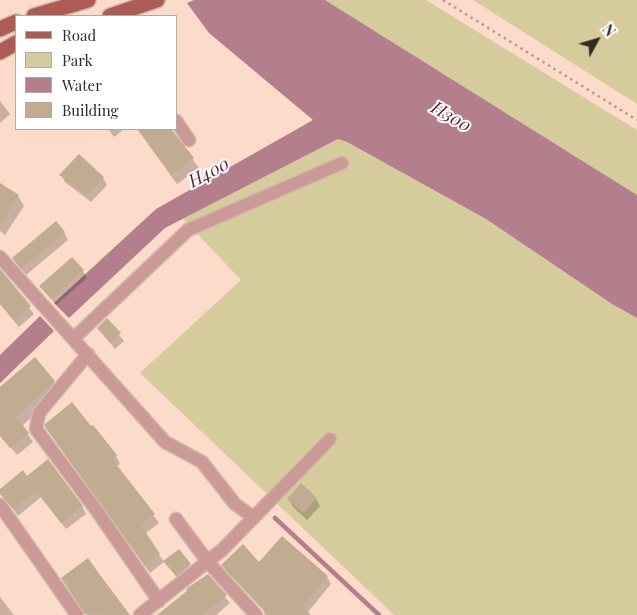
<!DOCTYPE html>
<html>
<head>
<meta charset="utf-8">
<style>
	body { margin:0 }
	#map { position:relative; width:637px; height:615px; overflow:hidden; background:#fcdbca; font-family:"Playfair Display",serif }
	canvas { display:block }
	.legend { position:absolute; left:15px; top:15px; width:162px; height:115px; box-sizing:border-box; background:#fff; border:1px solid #afaaa7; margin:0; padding:6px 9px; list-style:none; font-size:15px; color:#372a24 }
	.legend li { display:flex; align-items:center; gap:10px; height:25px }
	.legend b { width:25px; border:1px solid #afaaa7 }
	.north { position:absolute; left:572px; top:15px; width:50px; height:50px; -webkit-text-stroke:4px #fff; paint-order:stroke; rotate:51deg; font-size:14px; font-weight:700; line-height:20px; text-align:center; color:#372a24 }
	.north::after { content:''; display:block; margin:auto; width:18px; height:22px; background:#372a24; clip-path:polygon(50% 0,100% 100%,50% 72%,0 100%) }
</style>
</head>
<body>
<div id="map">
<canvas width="637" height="615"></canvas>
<ul class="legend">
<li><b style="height:6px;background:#ad5b56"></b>Road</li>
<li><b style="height:14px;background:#d6cb9c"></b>Park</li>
<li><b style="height:14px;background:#b37f8d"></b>Water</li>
<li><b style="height:14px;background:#c1ac92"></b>Building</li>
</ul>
<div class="north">N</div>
</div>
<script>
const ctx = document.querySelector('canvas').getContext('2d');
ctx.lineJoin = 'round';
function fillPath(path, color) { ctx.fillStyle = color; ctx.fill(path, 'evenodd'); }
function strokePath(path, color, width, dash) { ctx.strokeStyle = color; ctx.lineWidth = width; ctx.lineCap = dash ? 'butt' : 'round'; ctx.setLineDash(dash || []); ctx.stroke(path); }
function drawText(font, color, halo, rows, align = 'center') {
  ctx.font = font + ' "Playfair Display",serif'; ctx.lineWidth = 4; ctx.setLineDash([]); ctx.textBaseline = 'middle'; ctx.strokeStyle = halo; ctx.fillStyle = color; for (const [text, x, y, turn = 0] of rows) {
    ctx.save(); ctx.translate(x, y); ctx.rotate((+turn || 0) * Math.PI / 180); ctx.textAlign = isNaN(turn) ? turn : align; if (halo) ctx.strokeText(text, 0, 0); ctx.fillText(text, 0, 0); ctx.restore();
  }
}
fillPath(new Path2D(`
	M325 0H426L637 130V195Z
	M473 0H637V104Z
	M338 139 347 142 486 219 612 304 637 318V615H394L140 373 241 280 183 219Z`), '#d6cb9c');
fillPath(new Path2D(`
	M194 0H325L637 195V318L612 304 486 219 347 142 338 139 165 228 69 318 54 303 156 209 313 120 209 33 187 3Z
	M40 316 54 331 0 383V355Z`), '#b37f8d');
fillPath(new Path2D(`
	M0 101 10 114 0 123Z
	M108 129H121L122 131 114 137Z
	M137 129H170L199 168 177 184Z
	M61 175 103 178 107 185 91 202 65 182Z
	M0 184 18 196 24 206 5 235 0 231Z
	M64 232 68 240 26 275 14 259Z
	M83 271 87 278 56 305 41 286Z
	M0 273 34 314 19 327 0 304Z
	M107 320 124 341 115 349 98 328Z
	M54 382 59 391 22 426 33 442 17 455 0 434V389Z
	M46 427 116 456 120 464 117 466 159 523 145 534 164 562 178 551 194 572 181 583 165 561 150 573Z
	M27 477 82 506 86 514 66 529 41 497 18 516 0 491Z
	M289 499H316L320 506 307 520 293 507Z
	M88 559 129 615H87L67 586Z
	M259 564 327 577 331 584 308 612 311 615H265L263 610 227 572 223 565Z
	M207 575 230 603 216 615H160Z
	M0 597 14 615H0Z`), '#0003');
strokePath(new Path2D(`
	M275 518 379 615`), '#b37f8d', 4.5);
fillPath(new Path2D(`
	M138 129H171L194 158 171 175Z
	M79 154 104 177 87 195 59 175Z
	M0 183 19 195 0 225Z
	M56 221 65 232 21 269 12 258Z
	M72 257 84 270 51 299 39 286Z
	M0 269 31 306 14 320 0 304Z
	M107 318 121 333 110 343 97 328Z
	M35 357 55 381 16 417 29 433 10 448 0 436V387Z
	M72 402 91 426 93 425 117 455 112 459 155 514 141 525 160 554 145 566 45 427V424Z
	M48 459 83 506 61 523 36 491 13 509 0 494V489L23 470 27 476Z
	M301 483 317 498 303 513 287 499Z
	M282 536 328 576 302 606 310 615H270L221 565 243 544 259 562Z
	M179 549 191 564 176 576 163 561Z
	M88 558 100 575 130 615 85 614 61 578Z
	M208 574 227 595 202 615H157L187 591 186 589Z`), '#c1ac92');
const street = new Path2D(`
	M176 121 189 140
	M0 257 165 442 202 462 235 504 253 517
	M74 338 188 230 342 163
	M88 354 39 413 36 429 97 511 159 601
	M0 505 77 615
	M176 519 208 562 256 615
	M140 615 222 550 330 439`);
const primary = new Path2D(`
	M34 16 88 0
	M110 16 157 0
	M0 29 16 22
	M0 52 16 43`);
strokePath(street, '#d5b8a9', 15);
strokePath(primary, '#d5b8a9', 18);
strokePath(new Path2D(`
	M443 0 637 120`), '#b69c8f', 2.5, [2.5, 4]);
strokePath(street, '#ca9a96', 12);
strokePath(primary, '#ad5b56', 15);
drawText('italic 18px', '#5e1d35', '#fff', [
	["H300",451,117,30],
	["H400",209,173,-28]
]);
</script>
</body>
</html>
